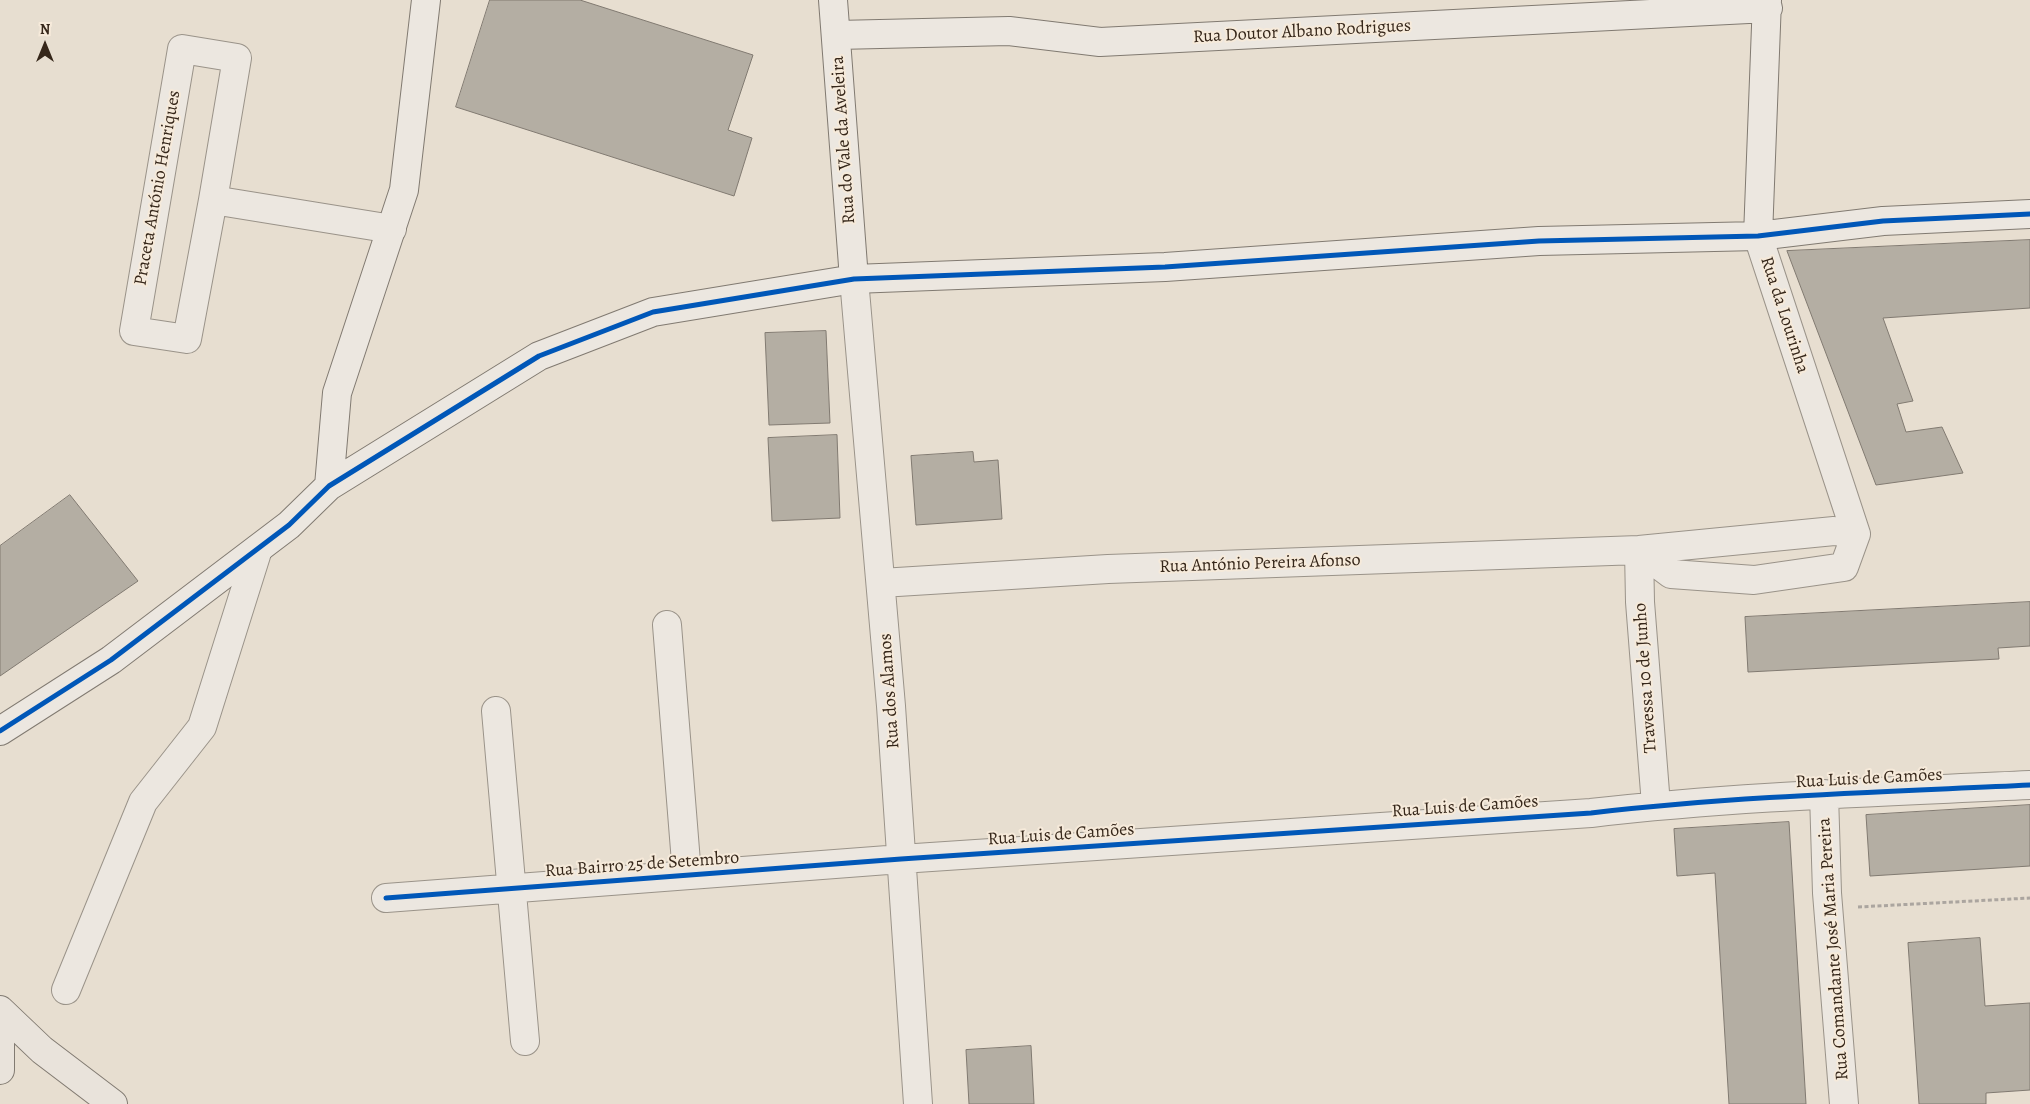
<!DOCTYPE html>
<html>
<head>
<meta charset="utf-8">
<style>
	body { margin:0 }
	#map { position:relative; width:2030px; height:1104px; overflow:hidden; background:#e7ded0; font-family:Alegreya,serif }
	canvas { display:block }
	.north { position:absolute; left:20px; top:20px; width:50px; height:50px; -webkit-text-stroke:4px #f6eada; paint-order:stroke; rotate:0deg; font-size:14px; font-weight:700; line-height:20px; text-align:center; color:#36271a }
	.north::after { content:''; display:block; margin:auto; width:18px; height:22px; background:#36271a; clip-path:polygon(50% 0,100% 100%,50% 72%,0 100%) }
</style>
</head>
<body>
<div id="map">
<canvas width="2030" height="1104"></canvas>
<div class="north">N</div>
</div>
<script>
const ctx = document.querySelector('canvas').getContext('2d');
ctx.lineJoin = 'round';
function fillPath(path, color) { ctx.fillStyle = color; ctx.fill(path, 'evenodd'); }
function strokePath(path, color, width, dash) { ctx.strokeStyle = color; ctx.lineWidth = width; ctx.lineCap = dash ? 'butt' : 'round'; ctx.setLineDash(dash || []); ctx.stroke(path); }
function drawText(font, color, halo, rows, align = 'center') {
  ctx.font = font + ' Alegreya,serif'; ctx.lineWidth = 4; ctx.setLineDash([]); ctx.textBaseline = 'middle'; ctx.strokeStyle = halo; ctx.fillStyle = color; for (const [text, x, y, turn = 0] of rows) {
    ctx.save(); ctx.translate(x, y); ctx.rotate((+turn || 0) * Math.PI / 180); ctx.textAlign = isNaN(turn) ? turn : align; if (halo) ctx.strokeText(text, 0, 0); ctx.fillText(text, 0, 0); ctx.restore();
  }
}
const building = new Path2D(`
	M490 0H580L753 55 728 130 752 138 734 196 456 107Z
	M2030 240V308L1883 318 1913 401 1897 404 1906 432 1942 427 1963 473 1876 485 1787 251Z
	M826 331 830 423 769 425 765 333Z
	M837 435 840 518 772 521 768 438Z
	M973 452 974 462 998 460 1002 519 916 525 911 456Z
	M70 495 138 581 0 676V546Z
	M2030 602V646L1998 648 1999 659 1748 672 1745 617Z
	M2030 805V866L1870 876 1866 815Z
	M1789 822 1806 1104H1729L1715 873 1677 876 1674 829Z
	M1980 938 1985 1006 2030 1003V1090L1986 1093V1104H1919L1908 943Z
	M1031 1046 1034 1104H969L966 1050Z`);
fillPath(building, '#b4aea3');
strokePath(building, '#817a71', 1);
const street = new Path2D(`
	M213 200 187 339 134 331 182 49 237 58 213 200 392 229
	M1758 236 1856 534
	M854 279 891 706 918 1104
	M1639 550 1640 602 1656 805
	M1639 550 1671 574 1754 580 1844 567 1856 534
	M881 583 1108 569 1639 550 1834 531 1856 534
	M667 625 687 875
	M496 711 525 1041
	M1824 794 1827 893 1844 1104
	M386 898 901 859 1591 813C1737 796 1883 792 2030 785
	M66 990 143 802 202 727 258 549`);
const secondary = new Path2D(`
	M833 0 854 279
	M837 35 1009 31 1100 42 1768 8
	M1758 236 1767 0
	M329 486 337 393 404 190 426 0
	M0 731 111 660 289 525 329 486 539 356 653 312 854 279 1165 267 1539 241 1758 236 1883 221 2030 214`);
const primary = new Path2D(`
	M0 1010 42 1050 113 1104
	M0 1036V1070`);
strokePath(street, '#9a9389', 30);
strokePath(secondary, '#817a71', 30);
strokePath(primary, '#817a71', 30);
strokePath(new Path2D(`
	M1858 907 2030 898`), '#aba59f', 3, [4, 2.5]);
strokePath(street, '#ece7e0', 28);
strokePath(secondary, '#ece7e0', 28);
strokePath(primary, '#e9e3db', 28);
strokePath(new Path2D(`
	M0 731 111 660 289 525 329 486 539 356 653 312 854 279 1165 267 1539 241 1758 236 1883 221 2030 214
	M386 898 901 859 1591 813C1737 796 1883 792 2030 785`), '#0057b8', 5);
drawText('18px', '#36271a', '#f6eada', [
	["Rua Doutor Albano Rodrigues",1302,32,-3],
	["Rua do Vale da Aveleira",844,140,-94],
	["Praceta António Henriques",158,188,-80],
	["Rua da Lourinha",1784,315,72],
	["Rua António Pereira Afonso",1260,564,-2],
	["Travessa 10 de Junho",1646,678,-94],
	["Rua dos Alamos",890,691,-94],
	["Rua Luis de Camões",1869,779,-3],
	["Rua Luis de Camões",1465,807,-4],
	["Rua Luis de Camões",1061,835,-4],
	["Rua Bairro 25 de Setembro",642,865,-4],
	["Rua Comandante José Maria Pereira",1834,949,-94]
]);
</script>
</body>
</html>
